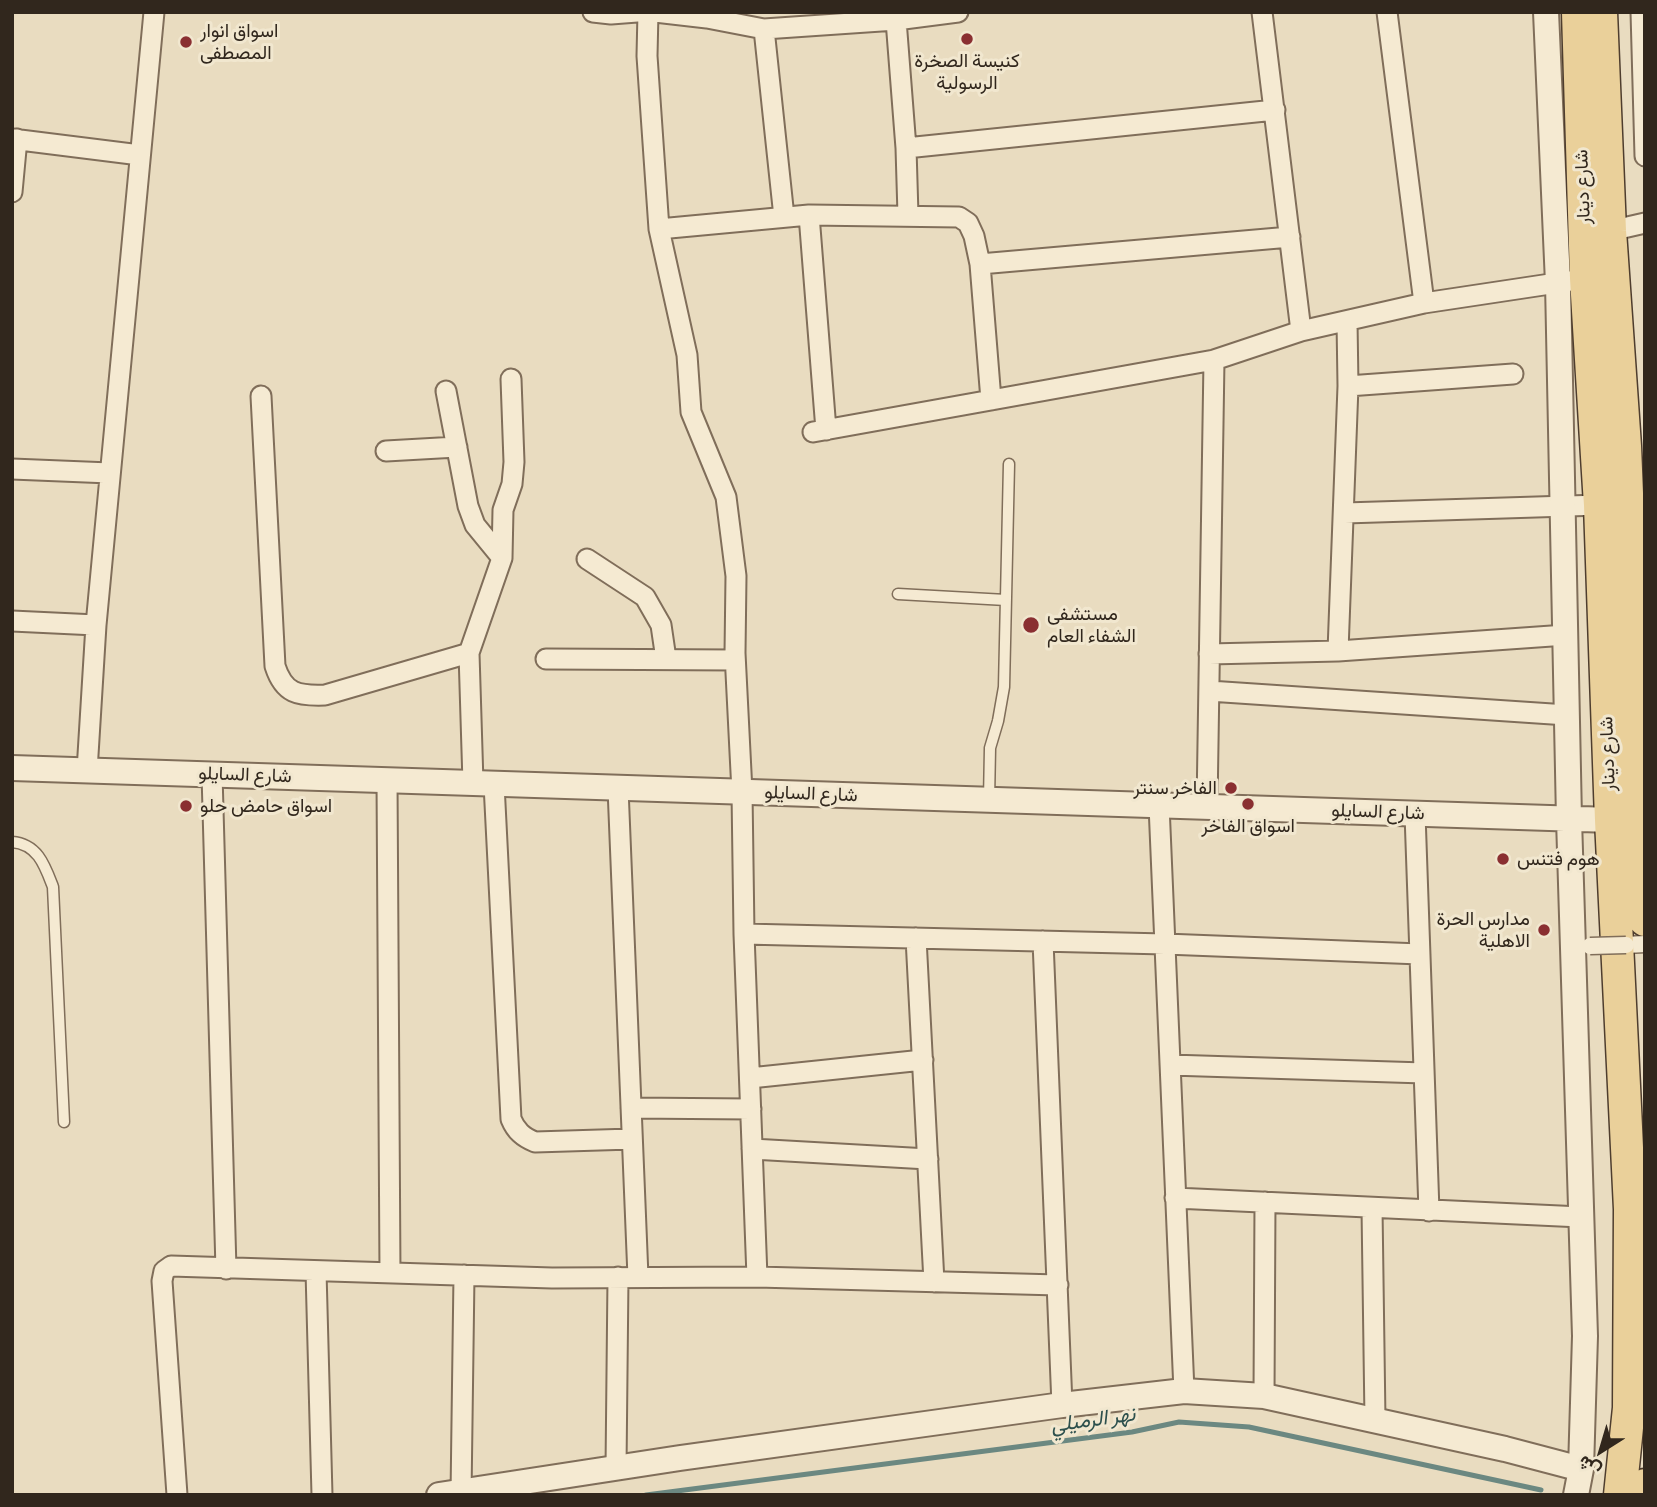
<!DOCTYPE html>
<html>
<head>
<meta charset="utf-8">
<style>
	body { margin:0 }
	#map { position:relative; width:1657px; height:1507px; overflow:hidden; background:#e9dcc0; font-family:Literata,Vazirmatn,serif }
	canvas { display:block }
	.frame { position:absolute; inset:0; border:14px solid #31271d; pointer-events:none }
	.north { position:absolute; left:1566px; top:1416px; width:70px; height:70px; -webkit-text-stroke:5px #f1e7cf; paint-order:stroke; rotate:217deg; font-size:19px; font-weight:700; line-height:28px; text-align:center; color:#31271d }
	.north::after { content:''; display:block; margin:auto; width:24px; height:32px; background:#31271d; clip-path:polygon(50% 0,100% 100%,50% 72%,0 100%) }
</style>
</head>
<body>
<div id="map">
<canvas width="1657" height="1507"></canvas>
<div class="frame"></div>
<div class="north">ش</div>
</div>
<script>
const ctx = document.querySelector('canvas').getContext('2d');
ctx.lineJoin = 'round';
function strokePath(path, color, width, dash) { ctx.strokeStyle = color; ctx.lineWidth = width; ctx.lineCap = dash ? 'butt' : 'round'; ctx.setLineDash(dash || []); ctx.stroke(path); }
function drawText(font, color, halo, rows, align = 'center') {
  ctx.font = font + ' Literata,Vazirmatn,serif'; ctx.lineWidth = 6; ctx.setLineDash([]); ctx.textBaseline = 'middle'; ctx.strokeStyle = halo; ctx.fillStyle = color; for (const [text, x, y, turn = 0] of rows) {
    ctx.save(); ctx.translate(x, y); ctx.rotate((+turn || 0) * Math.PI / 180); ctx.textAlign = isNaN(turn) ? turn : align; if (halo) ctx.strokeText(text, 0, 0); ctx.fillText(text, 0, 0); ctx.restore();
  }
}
strokePath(new Path2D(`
	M646 1495 1132 1432 1179 1422 1249 1427 1541 1490`), '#6b8881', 5);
const service = new Path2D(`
	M898 594 1006 600
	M989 800 990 748 998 721 1004 687 1009 464
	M12 842C38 844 45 866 53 887L64 1122`);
const pedestrian = new Path2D(`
	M1626 945 1645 944`);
const minor = new Path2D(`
	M593 12 611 14 637 12
	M648 12 647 56 659 229 687 355 691 412 726 497 736 576 735 653 742 792 744 934 757 1277
	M655 12 707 18 764 29 896 20 958 12
	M1262 12 1301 331
	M1387 12 1424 303
	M1641 12 1645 156
	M896 20 906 148 908 215
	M764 29 784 217
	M12 139 140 155
	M906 148 1275 110
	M12 192 17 139
	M809 215 826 430
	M659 229 809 215 959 217 968 223 974 236 980 264 991 400
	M1610 231 1645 223
	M980 264 1290 237
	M1348 386 1513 374
	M446 391 468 506 475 525 502 558
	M261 396 275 666C284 694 298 696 325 695L469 653
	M813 432 1214 360 1301 331 1424 303 1570 281
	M386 451 457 447
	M12 469 110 473
	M1345 513 1600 505
	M587 559 645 597 661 625 666 659
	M12 621 96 625
	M1338 651 1348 386 1347 321
	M1209 654 1338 651 1566 635
	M546 659 735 660
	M1209 691 1567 715
	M87 771 96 625 154 12
	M212 774 226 1269
	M387 780 390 1273
	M473 783 469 653 502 558 503 510 512 484 514 462 511 379
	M494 784 511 1119C516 1131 523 1137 535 1142L632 1139
	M618 788 638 1277
	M1159 805 1184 1391
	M1207 807 1214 360
	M1415 814 1429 1211
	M744 934 1165 944 1420 954
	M916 938 934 1282
	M1043 941 1062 1405
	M1170 1065 1424 1073
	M750 1078 923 1060
	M631 1108 751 1109
	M752 1149 928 1159
	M1175 1198 1581 1217
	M1372 1208 1375 1420
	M316 1271 322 1495
	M1264 1396 1265 1202
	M616 1468 618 1277
	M177 1495 162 1281 164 1271 171 1266 552 1278 757 1277 1058 1285
	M461 1495 464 1275`);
const tertiary = new Path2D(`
	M1546 12 1558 283 1569 819 1585 1336 1581 1469 1576 1495
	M12 768 1611 820
	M439 1495 680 1458 1062 1405 1184 1391 1264 1396 1505 1449 1581 1469`);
const primary = new Path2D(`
	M1578 12 1586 278 1600 505 1611 820 1630 1209 1629 1408 1620 1495
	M1601 12 1610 231 1625 446 1645 920
	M1643 1495 1645 1485`);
strokePath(service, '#806e5a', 13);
strokePath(pedestrian, '#806e5a', 19);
strokePath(minor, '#806e5a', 23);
strokePath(tertiary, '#806e5a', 28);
strokePath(primary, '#4e3d2e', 35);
strokePath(service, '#f5ead2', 10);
strokePath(pedestrian, '#f5ead2', 16);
strokePath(minor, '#f5ead2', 19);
strokePath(tertiary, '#f5ead2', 24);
strokePath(primary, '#ead09a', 32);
const pedestrianBridge = new Path2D(`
	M1590 946 1626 945`);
strokePath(pedestrianBridge, '#806e5a', 19, []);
strokePath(pedestrianBridge, '#f5ead2', 16);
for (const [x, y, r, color] of [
	[967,39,7,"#8a2f31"],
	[186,42,7,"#8a2f31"],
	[1031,625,9,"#8a2f31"],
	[1231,788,7,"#8a2f31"],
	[1248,804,7,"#8a2f31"],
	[186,806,7,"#8a2f31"],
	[1503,859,7,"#8a2f31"],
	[1544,930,7,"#8a2f31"]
]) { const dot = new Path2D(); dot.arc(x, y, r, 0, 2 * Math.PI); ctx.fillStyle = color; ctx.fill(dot); strokePath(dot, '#f1e7cf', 2.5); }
drawText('19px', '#31271d', '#f1e7cf', [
	["اسواق انوار",200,31],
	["المصطفى",200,53],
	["كنيسة الصخرة",967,61,"center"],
	["الرسولية",967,83,"center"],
	["مستشفى",1047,614],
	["الشفاء العام",1047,636],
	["الفاخر سنتر",1217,788,"right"],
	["اسواق حامض حلو",200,806],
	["اسواق الفاخر",1248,826,"center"],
	["هوم فتنس",1517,859],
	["مدارس الحرة",1530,919,"right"],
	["الاهلية",1530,941,"right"]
], 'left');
drawText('19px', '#31271d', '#f1e7cf', [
	["شارع دينار",1583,187,-92],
	["شارع دينار",1608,754,-92],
	["شارع السايلو",245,775,2],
	["شارع السايلو",811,794,2],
	["شارع السايلو",1378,812,2]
]);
drawText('italic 21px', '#2d504d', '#f1e7cf', [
	["نهر الرميلي",1093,1420,-8]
]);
</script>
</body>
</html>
